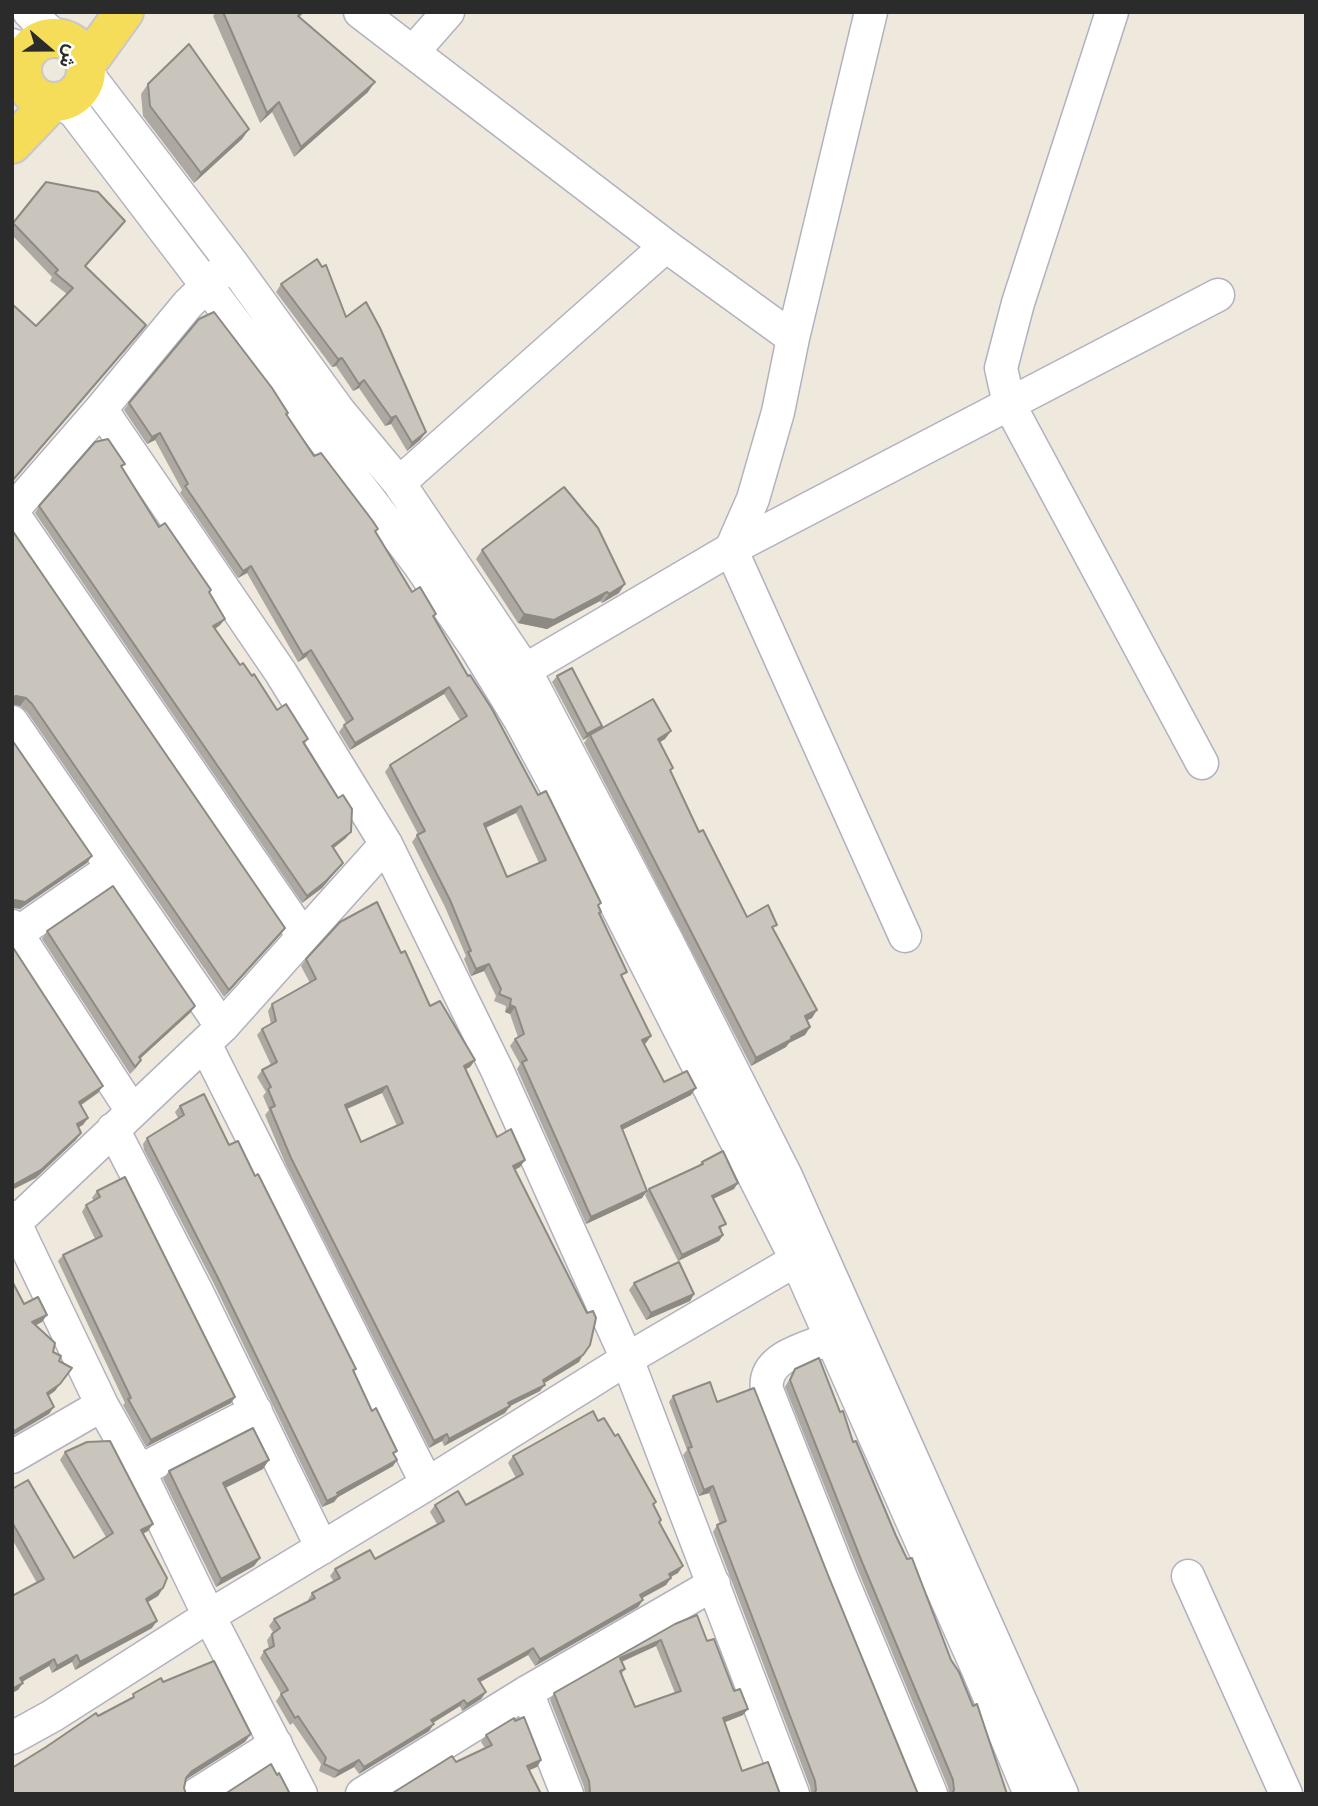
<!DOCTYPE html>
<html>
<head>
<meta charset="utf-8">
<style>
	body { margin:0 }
	#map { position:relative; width:1318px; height:1806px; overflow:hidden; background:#eee8dd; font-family:Karla,Vazirmatn,sans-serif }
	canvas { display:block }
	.frame { position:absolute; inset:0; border:14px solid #2b2b2b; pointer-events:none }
	.north { position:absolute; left:14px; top:14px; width:70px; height:70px; -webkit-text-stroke:5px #fff; paint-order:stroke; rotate:110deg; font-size:19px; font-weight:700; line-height:28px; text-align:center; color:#2b2b2b }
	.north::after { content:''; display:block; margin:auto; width:24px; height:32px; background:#2b2b2b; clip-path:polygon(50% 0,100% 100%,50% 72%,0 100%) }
</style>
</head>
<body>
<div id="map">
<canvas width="1318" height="1806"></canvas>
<div class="frame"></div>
<div class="north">ش</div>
</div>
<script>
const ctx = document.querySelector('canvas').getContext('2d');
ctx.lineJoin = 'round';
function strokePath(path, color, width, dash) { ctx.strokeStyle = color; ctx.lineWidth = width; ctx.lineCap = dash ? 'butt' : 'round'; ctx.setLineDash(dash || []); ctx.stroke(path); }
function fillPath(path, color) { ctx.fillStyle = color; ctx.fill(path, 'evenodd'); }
const minor = new Path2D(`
	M29 12 56 38
	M360 12 666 246 793 338
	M871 12 793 338 778 412 753 499 731 549 905 936
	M1112 12 1018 303 1001 368 1009 404 1202 763
	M12 45 24 59
	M413 52 448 12
	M86 72 231 262 339 411 399 483 525 670 667 941 786 1176 1062 1794
	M62 101 76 114 418 563 476 648 520 720 561 796 796 1259 978 1670 1030 1794
	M101 409 281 673 386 844 497 1070 627 1359 793 1794
	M399 483 666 246
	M12 511 101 409 188 304 223 270
	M12 512 303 936
	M525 670 731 549 1218 295
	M12 722 222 1027
	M12 926 132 1111
	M12 937 112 868
	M205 1044 427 1484
	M113 1129 197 1292 322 1548
	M12 1217 102 1405 139 1471 209 1616 301 1794
	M16 1222 222 1027 386 844
	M831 1338C807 1349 762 1356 767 1390L840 1575 931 1794
	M12 1457 102 1405
	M139 1471 256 1411
	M1188 1576 1286 1794
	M527 1692 567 1794
	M12 1738 52 1716 209 1616 427 1484 627 1359 815 1249
	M197 1794 276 1744
	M362 1794 527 1692 714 1584`);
const major = new Path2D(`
	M22 70a32 32 0 1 1 64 0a32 32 0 1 1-64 0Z
	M85 62 93 55 124 12
	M12 144 52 102`);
strokePath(minor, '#b1b2bf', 35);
strokePath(major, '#c8c8c8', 42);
strokePath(minor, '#fff', 32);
strokePath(major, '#f6dd59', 38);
fillPath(new Path2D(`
	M216 12H304L299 18 368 92 294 157 272 112 260 123 213 16Z
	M148 84 249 129 242 139 194 183 143 116 141 94Z
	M46 182 120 228 85 267 146 325 12 482V304L36 326 67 294 50 281 52 277 12 235V225Z
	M281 284 346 317 426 432 420 440 407 451 391 424 385 426 359 388 353 391 336 366 332 367 276 292Z
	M129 403 288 413 286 415 314 456 378 529 376 532 412 592 436 614 434 617 538 795 599 907 601 912 600 914 646 1043 644 1044 664 1082 691 1095 622 1130 642 1198 586 1224 517 1069 520 1064 510 1046 515 1039 518 1037 510 1014 505 1012 506 1006 494 1001 496 996 484 971 471 976 464 959 466 956 445 907 412 842 418 834 385 772 390 765 460 720 444 694 350 750 339 732 344 725 346 723 306 657 298 662 247 573 238 578 180 493 182 490 155 440 147 444 124 410ZM516 813 539 863 507 877 485 828Z
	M122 467 159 527 209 593 225 619 220 625 215 629 240 665 252 676 277 710 308 739 304 745 346 838 334 848 343 863 322 888 302 903 35 513 39 506Z
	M12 530 285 928 280 935 224 997 27 712 20 706 12 704Z
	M482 550 619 593 602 603 600 601 547 629 518 623 476 559Z
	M557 676 602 726 599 730 671 731 665 739 660 742 671 772 699 832 747 917 773 929 812 1018 807 1020 810 1027 805 1035 789 1043 786 1047 751 1066 584 743 588 737 583 740 552 682Z
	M47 931 195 1006 190 1013 140 1059 136 1068 130 1074 42 939Z
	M401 953 430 1006 475 1060 470 1067 465 1069 497 1137 525 1160 520 1167 515 1170 579 1362 544 1383 540 1391 510 1406 505 1413 444 1446 442 1441 429 1448 286 1165 265 1115 269 1110 263 1096 266 1092 257 1077 262 1070 271 1065 257 1035 262 1029 271 1024 268 1011 272 1004 310 983 301 966 306 959ZM382 1093 397 1126 361 1142 347 1109Z
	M180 1106 229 1145 354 1372 372 1411 397 1460 393 1466 338 1497 334 1502 322 1507 214 1284 144 1150 143 1144 147 1138 178 1118 175 1112Z
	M702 1162 734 1189 713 1199 722 1230H720L723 1235 719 1241 678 1261 645 1195 649 1189 699 1165Z
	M97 1191 235 1397 231 1403 146 1447 123 1405 125 1403 58 1261 63 1255 95 1239 82 1212 86 1205 94 1201 92 1198Z
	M634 1283 694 1294 690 1301 646 1320 629 1290Z
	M795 1369 840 1412 896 1536 951 1660 1007 1794H949L948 1787 857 1568 785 1387Z
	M673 1396 717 1402 828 1575 918 1794H811L810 1787 713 1532 717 1525 720 1524 709 1493 699 1496 683 1455 687 1450 669 1402Z
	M598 1421 615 1436 656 1502 654 1505 661 1520 659 1523 678 1573 671 1577 666 1585 642 1598 643 1600 638 1607 535 1666 528 1655 480 1682 486 1692 481 1699 462 1711 460 1706 433 1723 434 1724 429 1731 359 1774 354 1767 334 1778 319 1771 321 1764 293 1723 290 1725 276 1701 281 1694 260 1658 264 1651 269 1649 267 1640 273 1632 269 1626 274 1619 308 1602V1600L312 1593 334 1582 330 1576 335 1569 375 1559 437 1524 430 1512 435 1505H466L516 1478 508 1463 513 1456Z
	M65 1452 148 1531 143 1534 163 1588 158 1596 148 1602 152 1628 75 1670 72 1662 52 1673 49 1666 22 1682 18 1690 37 1583 12 1539V1489L74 1558 106 1537 60 1460Z
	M263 1469 225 1488 260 1558 254 1566 216 1587 163 1479 169 1471Z
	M675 1624 707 1641 743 1715 724 1722 742 1771 780 1794H585L584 1787 550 1700 554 1693ZM656 1646 675 1693 635 1707 621 1675 625 1669 622 1662Z
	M486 1735 541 1760 537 1767 485 1748 481 1742Z`), '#ada9a2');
fillPath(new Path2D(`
	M375 82 368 92 294 157 301 147Z
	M279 102 272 112 260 123 267 113Z
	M249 129 242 139 194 183 201 173Z
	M125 221 120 228 79 273 85 266Z
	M146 325 141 332 12 482V481Z
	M342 358 336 366 332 367 338 359Z
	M364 380 359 388 353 391 359 384Z
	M396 416 391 424 385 426 391 418Z
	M426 432 420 440 407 451 412 443Z
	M160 433 155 440 147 444 152 437Z
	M251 566 247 573 238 578 243 571Z
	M625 584 619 593 602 603 609 594Z
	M607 592 600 601 547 629 518 623 524 614Z
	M225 619 220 625 209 633 213 626Z
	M311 650 306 657 298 662 303 655Z
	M449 687 444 694 350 750 355 743Z
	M16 696 26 698 20 706 12 704V698Z
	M602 726 597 733 590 735 588 737 583 740 587 734Z
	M671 731 665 739 652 747 658 739Z
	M521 806 516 813 479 831 484 824Z
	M351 832 346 838 328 852 332 846Z
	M92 856 87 863 20 909 12 908V902Z
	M343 863 322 888 302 903 307 896Z
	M285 928 280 935 224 997 229 990Z
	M489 964 484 971 471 976 476 969Z
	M510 1005 515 1007 510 1014 505 1012Z
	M195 1006 190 1013 134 1064 139 1057Z
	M817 1010 812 1018 799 1024 805 1016Z
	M810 1027 805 1035 789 1043 786 1047 751 1066 756 1058Z
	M651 1036 646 1043 638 1047 642 1040Z
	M475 1060 470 1067 459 1073 464 1066Z
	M103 1086 98 1093 74 1110 79 1102Z
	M387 1086 382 1093 340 1112 345 1105Z
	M696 1088 691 1095 616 1133 621 1126Z
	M88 1118 83 1125 72 1131 77 1124Z
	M81 1133 76 1140 36 1178 12 1190V1186Z
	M525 1160 520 1167 508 1173 513 1166Z
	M738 1183 734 1189 708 1201 712 1196Z
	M647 1191 642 1198 586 1224 591 1217Z
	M723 1235 719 1241 678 1261 682 1255Z
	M694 1294 690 1301 646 1320 651 1313Z
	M47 1315 42 1322 27 1330 32 1322Z
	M583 1355 579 1362 538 1387 543 1380Z
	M72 1368 55 1391 41 1401 47 1393Z
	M545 1385 540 1391 510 1406 505 1413 444 1446 449 1439 508 1403Z
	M235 1397 231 1403 146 1447 151 1440Z
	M54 1407 49 1414 12 1436V1432Z
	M447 1434 442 1441 429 1448 434 1441Z
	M269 1460 263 1469 217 1492 223 1483Z
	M397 1460 393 1466 338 1497 334 1502 322 1507 327 1501 337 1493Z
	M713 1486 709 1493 699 1496 704 1490Z
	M153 1524 148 1531 135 1537 141 1530Z
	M260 1558 254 1566 216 1587 221 1579Z
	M683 1566 678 1573 664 1580 669 1574Z
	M671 1578 666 1585 635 1602 640 1595Z
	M163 1588 158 1596 141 1606 146 1599Z
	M643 1600 638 1607 535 1666 540 1659Z
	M157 1621 152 1628 75 1670 80 1662Z
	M661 1640 656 1646 616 1664 620 1658Z
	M533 1648 528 1655 473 1686 478 1679Z
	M77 1655 72 1662 52 1673 57 1666Z
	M54 1659 49 1666 15 1686 20 1678Z
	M23 1683 18 1690 12 1693V1689Z
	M486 1692 481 1699 462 1711 467 1704Z
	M464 1700 460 1706 426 1727 431 1720Z
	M748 1709 743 1715 718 1725 723 1718Z
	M434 1724 429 1731 359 1774 364 1767Z
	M251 1734 245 1742 187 1779 180 1786 192 1771Z
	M359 1760 354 1767 334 1778 339 1771Z
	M541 1760 537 1767 523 1773 527 1766Z`), '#8d8a84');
const building = new Path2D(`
	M223 12H302L298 16 375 82 301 147 279 102 267 113Z
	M189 44 249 129 201 173 150 106 148 84Z
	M46 182 98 192 125 221 85 266 146 325 12 481V304L36 326 73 288 55 273 58 270 13 223Z
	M317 259 322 267 326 265 346 317 366 302 380 328 426 432 412 443 396 416 391 418 364 380 359 384 342 358 338 359 281 284Z
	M214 312 272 388 288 413 286 414 314 456 321 453 372 520 378 529 375 531 412 592 420 587 436 614 433 616 468 676 470 675 492 709 538 795 546 791 601 903 598 905 601 912 599 913 627 972 621 975 651 1036 642 1040 664 1082 687 1071 696 1088 621 1126 647 1191 591 1217 522 1062 527 1060 515 1039 524 1034 515 1007 510 1005 511 999 499 994 501 989 489 964 476 969 468 952 471 951 450 900 417 835 425 831 390 765 467 716 449 687 355 743 344 725 353 719 311 650 303 655 251 566 243 571 185 486 188 484 160 433 152 437 129 403 199 319ZM521 806 546 860 507 877 484 824Z
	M108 439 125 464 121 466 159 527 165 523 211 590 209 592 225 619 213 626 240 665 243 663 252 676 254 674 277 710 286 704 308 739 303 742 338 798 343 795 352 809 351 832 332 846 343 863 326 881 307 896 39 506 95 442Z
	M564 487 598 528 625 584 609 594 607 592 554 620 524 614 482 550Z
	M12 530 285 928 229 990 32 704 26 698 16 696 12 698Z
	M572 668 602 726 587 734 557 676Z
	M653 699 671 731 658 739 673 768 670 770 699 832 703 830 747 917 768 905 777 925 772 927 817 1010 805 1016 810 1027 791 1037 792 1039 756 1058 590 735Z
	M12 740 92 856 25 902 15 900 12 902Z
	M113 886 195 1006 139 1057 141 1060 135 1067 47 931Z
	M377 902 401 953 405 951 430 1006 440 1001 475 1060 464 1066 497 1137 511 1129 525 1160 513 1166 587 1313 593 1311 596 1318 590 1345 583 1355 543 1380 545 1385 508 1403 510 1406 449 1439 447 1434 434 1441 291 1158 270 1108 275 1106 268 1089 271 1087 262 1070 277 1062 262 1029 276 1021 272 1004 316 979 306 959 340 922ZM387 1086 403 1123 361 1142 345 1105Z
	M12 946 103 1086 79 1102 88 1118 77 1124 81 1133 41 1170 12 1186Z
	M204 1094 229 1145 238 1141 255 1176 258 1174 356 1369 353 1370 372 1411 376 1408 397 1451 393 1453 397 1460 337 1493 339 1495 327 1501 218 1278 149 1143 147 1138 184 1115 180 1106Z
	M723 1151 738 1183 712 1196 726 1224 719 1227 723 1235 682 1255 649 1189 703 1164 702 1162Z
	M125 1177 235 1397 151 1440 128 1399 131 1398 63 1255 102 1236 86 1205 100 1197 97 1191Z
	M679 1262 694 1294 651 1313 634 1283Z
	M12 1281 24 1304 38 1297 47 1315 32 1322 55 1343 53 1352 61 1356 59 1361 72 1368 60 1384 47 1393 54 1407 12 1432Z
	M819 1358 840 1412 843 1411 853 1442 856 1441 896 1536 907 1559 912 1558 951 1660 959 1672 973 1706 977 1704 1007 1794H952L954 1790 953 1780 862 1562 790 1380 795 1369Z
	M710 1382 717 1402 754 1388 828 1575 918 1794H814L816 1790 815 1781 717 1525 726 1521 713 1486 704 1490 688 1448 692 1447 673 1396Z
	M593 1411 598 1421 604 1418 615 1436 618 1434 656 1502 653 1504 661 1520 659 1522 683 1566 669 1574 671 1578 640 1595 643 1600 540 1659 533 1648 478 1679 486 1692 467 1704 464 1700 431 1720 434 1724 364 1767 359 1760 339 1771 324 1764 326 1758 298 1716 295 1718 281 1694 288 1690 264 1651 274 1646 272 1634 280 1628 274 1619 315 1598 312 1593 340 1578 335 1569 370 1550 375 1559 444 1521 435 1505 458 1491 466 1505 523 1474 513 1456Z
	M253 1428 269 1460 223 1483 260 1558 221 1579 169 1471Z
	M110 1441 153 1524 141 1530 167 1578 163 1588 146 1599 157 1621 80 1662 77 1655 57 1666 54 1659 20 1678 23 1683 12 1689V1596L44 1579 12 1522V1489L28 1480 74 1558 113 1533 65 1452 87 1442Z
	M697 1615 707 1641 714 1639 734 1691 740 1689 748 1709 723 1718 742 1771 768 1762 780 1794H588L590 1791 589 1781 554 1693 675 1624ZM661 1640 681 1691 635 1707 620 1671 625 1669 620 1658Z
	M214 1661 251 1734 192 1771 186 1778 184 1788 186 1794H12V1768L46 1747 96 1713 98 1716 134 1697 133 1694 161 1678 163 1682Z
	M524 1717 541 1760 527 1766 541 1794H391L452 1756 456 1762 492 1745 486 1735 514 1718 515 1721Z
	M271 1764 277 1775 279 1773 290 1794H225Z`);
fillPath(building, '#c9c5bc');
strokePath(building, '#8d8a84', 2);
</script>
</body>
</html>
